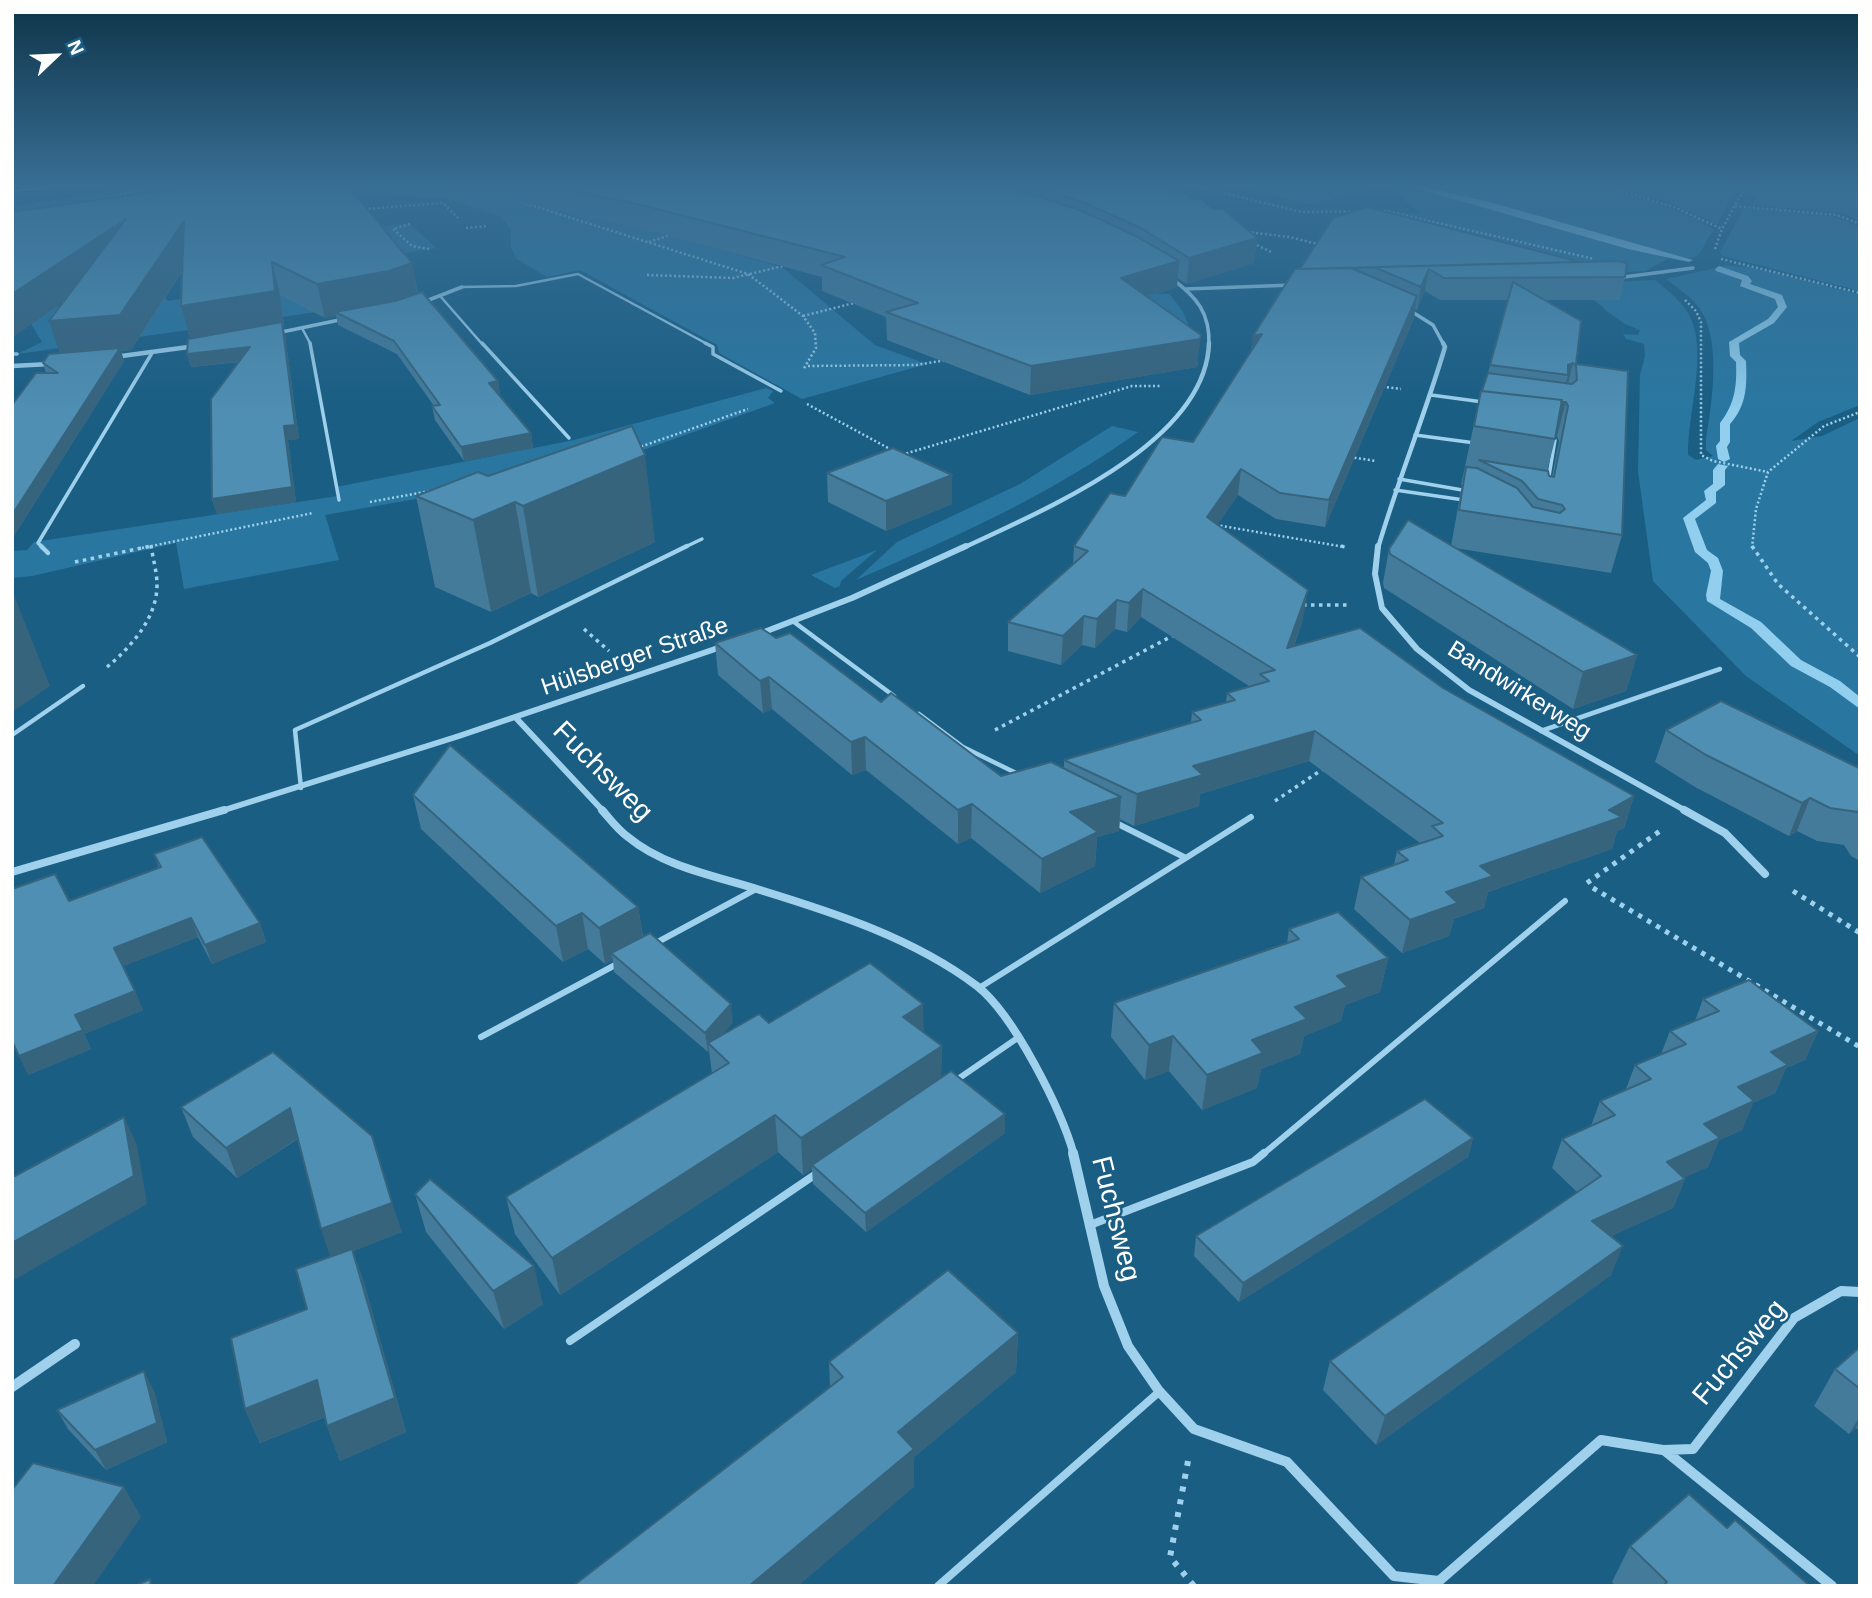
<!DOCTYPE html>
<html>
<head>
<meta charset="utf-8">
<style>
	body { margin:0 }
	#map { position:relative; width:1872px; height:1598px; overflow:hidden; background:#1a5e84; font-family:Arial,sans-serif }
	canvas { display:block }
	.frame { position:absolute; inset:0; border:14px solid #fff; pointer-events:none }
	.north { position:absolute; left:21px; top:21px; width:70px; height:70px; -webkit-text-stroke:5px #1a5e84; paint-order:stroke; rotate:67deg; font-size:19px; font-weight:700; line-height:28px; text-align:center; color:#fff }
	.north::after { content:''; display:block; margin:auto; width:24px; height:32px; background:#fff; clip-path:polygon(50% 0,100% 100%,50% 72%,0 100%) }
</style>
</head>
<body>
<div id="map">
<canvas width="1872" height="1598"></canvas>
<div class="frame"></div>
<div class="north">N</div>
</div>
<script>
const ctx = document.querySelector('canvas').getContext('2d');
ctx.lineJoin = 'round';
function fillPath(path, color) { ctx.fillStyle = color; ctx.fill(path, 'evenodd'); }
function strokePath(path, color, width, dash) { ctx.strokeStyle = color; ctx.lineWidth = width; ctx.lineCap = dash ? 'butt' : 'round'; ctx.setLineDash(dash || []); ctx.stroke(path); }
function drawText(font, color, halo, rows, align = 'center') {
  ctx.font = font + ' Arial,sans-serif'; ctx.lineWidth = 5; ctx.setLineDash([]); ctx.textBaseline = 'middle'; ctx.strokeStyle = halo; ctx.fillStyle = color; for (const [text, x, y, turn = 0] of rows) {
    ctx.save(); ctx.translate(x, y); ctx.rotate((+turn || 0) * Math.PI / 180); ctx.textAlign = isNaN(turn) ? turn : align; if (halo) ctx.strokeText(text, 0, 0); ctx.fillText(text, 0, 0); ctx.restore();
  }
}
fillPath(new Path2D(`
	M137 187H201L12 215V207Z
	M333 187H553L627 224 782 267 875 345 927 364 802 399 719 353 717 345 580 270 547 277 517 259 511 247V231L502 217 446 198 398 196Z
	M1243 187H1356L1366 190 1310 205Z
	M1389 187H1604L1660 204 1699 220 1714 230C1698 248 1706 264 1675 255L1645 271 1568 275 1369 210 1421 214Z
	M1615 187H1860V221L1841 213 1751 205 1757 196 1734 193 1717 224 1666 201Z
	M1744 208 1834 216 1860 227V291L1723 256 1720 252Z
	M409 223 436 248 400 254 374 227Z
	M1721 265 1751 267 1860 295V405L1818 422 1791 441 1822 436 1860 418V756L1746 676 1653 581 1638 471 1640 375 1645 356 1644 344 1626 339 1623 334 1638 335 1640 330 1625 324 1608 312 1576 284 1655 280C1667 290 1682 301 1689 315 1709 350 1687 415 1688 455L1696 460 1713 456 1706 450V438C1712 404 1722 338 1699 308 1691 297 1678 288 1666 279L1725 266Z
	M244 276 317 312 17 354 42 342 24 312 133 293 159 292 168 301 252 286Z
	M1147 294H1170L1183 312 1190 328 1156 306Z
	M766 388 773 391 768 398 775 403 629 455 483 487 325 515 339 560 184 589 176 543 32 576 12 578V551L27 550 34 542 338 496 336 487 574 440Z
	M1112 426 1138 432C1047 497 957 536 856 580L897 542 1020 484Z
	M877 550 841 581 840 586 835 588 811 575Z`), '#2977a1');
fillPath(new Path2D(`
	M1412 187H1425L1497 204 1693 260 1689 262 1628 249Z
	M1719 266 1748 276 1752 281 1750 284 1782 295 1787 307 1774 323 1739 343 1740 355 1746 361C1747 385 1747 405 1730 424V442L1727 447 1730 459 1724 462 1718 459 1716 446 1720 441V423C1735 404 1737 386 1736 362L1730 356 1729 342 1768 319 1778 307 1775 299 1740 286 1742 280 1716 271 1715 269Z
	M1718 464 1728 466 1725 470V485L1716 492V503L1695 519 1707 550 1718 558 1723 571 1720 599 1761 622 1801 660 1840 681 1860 697V709L1830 687 1791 666 1751 628 1707 601 1706 595 1711 571 1708 563 1695 552 1683 518 1706 500 1704 491 1713 484V470Z`), '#92cfee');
strokePath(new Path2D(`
	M1198 187 1302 212 1386 211 1594 259
	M1609 187 1674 207 1722 229
	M98 200 153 187
	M521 202 748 274 803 316 815 333 816 348 803 370
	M1735 206 1837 215 1860 224
	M364 209 443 203 458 218
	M410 224 393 229 412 246 429 249
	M466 228 487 226
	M1247 232 1290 237 1321 245
	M649 242 670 235
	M1253 243 1273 253
	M1715 249 1722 229 1745 187
	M1721 259 1860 293
	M647 275 733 278 787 265
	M1685 300 1696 311 1701 322V455L1713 461 1768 472
	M803 316 858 302
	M808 366 916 365 947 360
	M1378 386 1401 389
	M807 404 901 455 1132 386H1160
	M637 448 748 409
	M1350 457 1376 461
	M370 502 430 491
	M1216 525 1345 547
	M151 545V548
	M142 548 313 513
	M1752 548 1756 509 1768 472 1824 426 1860 412`), '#9fd1ec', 2.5, [2, 2.5]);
strokePath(new Path2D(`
	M1341 546 1345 547
	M1752 546 1778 584 1860 657
	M75 562 151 546
	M1303 605H1350
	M584 629 609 651
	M107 667C131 647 157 618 157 585 157 572 153 559 151 546
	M995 730 1176 634
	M1275 801 1326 767`), '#9fd1ec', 3.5, [3.5, 4.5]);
strokePath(new Path2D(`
	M1587 883 1660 831
	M1593 888 1860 1047
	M1793 891 1860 933`), '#9fd1ec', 5, [4.5, 6]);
strokePath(new Path2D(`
	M1188 1461 1170 1557 1194 1586`), '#9fd1ec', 6, [5, 8]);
strokePath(new Path2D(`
	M12 191 49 187
	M462 287 516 286 578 274 709 345
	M441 297 483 345
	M302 328 311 345`), '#9fd1ec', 2.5);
strokePath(new Path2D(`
	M310 343 339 500
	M482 343 569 438
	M705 343 713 347V354L781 391
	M12 354H17
	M1431 395 1483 402
	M1415 435 1475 443
	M1399 479 1468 491
	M1548 482 1555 440
	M1395 490 1464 500
	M43 548 38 543 152 353
	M683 548 702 539`), '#9fd1ec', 3.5);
strokePath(new Path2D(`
	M41 546 48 553
	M794 622 894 696
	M919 714 963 747 1018 774
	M1541 731 1720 669
	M12 735 83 686
	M301 788 295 730 490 643 687 546`), '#9fd1ec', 4.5);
strokePath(new Path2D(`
	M1114 822 1184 857
	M654 944 756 889
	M979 988 1251 817
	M481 1037 617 964
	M955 1081 1019 1037
	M1262 1155 1565 901`), '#9fd1ec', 6);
strokePath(new Path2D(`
	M1090 1225 1253 1162 1264 1153
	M570 1341 816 1174
	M938 1586 1159 1392`), '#9fd1ec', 8);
strokePath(new Path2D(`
	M1616 278 1693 268
	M1172 279C1197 297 1210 313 1209 345
	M1185 289 1293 285
	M421 303 462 287
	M1406 308 1433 325 1444 345
	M277 333 344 319`), '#9fd1ec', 3.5);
strokePath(new Path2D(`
	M114 357 196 346
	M12 366 50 364
	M963 548C1041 511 1206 444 1209 343
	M1378 548C1398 480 1425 415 1445 347L1443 343`), '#9fd1ec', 4.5);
strokePath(new Path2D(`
	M1378 546 1375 574 1382 608 1417 649 1469 690 1688 812
	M759 634 852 598 966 546
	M517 719 604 812
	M218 812 459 736 724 646`), '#9fd1ec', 6);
strokePath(new Path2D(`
	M602 810C610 819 618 830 628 837 664 867 716 876 760 890 835 913 913 938 977 986 1014 1015 1061 1109 1074 1155
	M1684 810 1725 833 1765 874
	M12 872 224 810`), '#9fd1ec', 8);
strokePath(new Path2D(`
	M1073 1153 1104 1286 1128 1346 1159 1391 1194 1429 1287 1462 1394 1576 1439 1581 1601 1440 1663 1450 1693 1449 1794 1318 1841 1291 1860 1292
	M12 1387 75 1344
	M1664 1450 1832 1586`), '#9fd1ec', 10);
fillPath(new Path2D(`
	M449 187H1169L1175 192 1213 209 1257 238 1254 263 1187 284 1177 278V287L1147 297 1198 363 1197 367 1030 395 887 340 886 317 822 291V277L636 227Z
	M12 212 412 263 418 294 498 381 500 395H499L531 433 533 448 464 461 435 420 432 406H434L397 354 338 325 336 316 325 318 280 295 284 326H283L285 335 299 439 288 440 296 502 217 514 212 499 239 362 191 367 187 354 190 338 181 306 183 270 131 350 121 351 124 361 12 539 46 373 43 363 60 353 49 321 63 301Z
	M1333 218 1625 277 1620 300H1545L1576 364 1622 535 1611 573 1455 548 1637 655 1626 691 1573 709 1384 588 1383 583 1389 549 1451 546 1462 485H1461L1481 391H1482L1488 373 1508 300H1440L1425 291 1417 310 1415 309 1414 318 1325 527 1276 519 1238 495 1217 525 1303 619 1294 646 1443 688 1634 796 1624 828 1617 831 1612 849 1488 892 1484 908 1454 919 1449 936 1402 953 1354 909 1361 877 1394 865 1397 851 1420 843 1309 761 1200 794 1199 806 1134 826 1120 819 1119 831 1097 837 1095 866 1040 893 971 838 958 844 866 770 852 775 772 709 763 713 718 675 715 643 776 638 1001 776 1064 768V760L1191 723 1192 712 1226 703 1227 693 1249 686 1141 617 1127 632 1115 629 1095 648 1082 645 1061 665 1008 651V622L1073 564 1074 546 1125 496 1193 442 1251 353 1253 336 1300 269ZM1556 436H1557L1559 441 1552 477 1549 476 1547 471Z
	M478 472 655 542 538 597 531 593 491 612 435 587 416 496Z
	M827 473 952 475V504L886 531 828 502Z
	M1666 730 1860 767V861L1851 856 1844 845 1817 841 1797 831 1789 836 1695 787 1655 762Z
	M413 795 638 907 643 936 733 1022 722 1035 769 1023 924 1032 942 1046 941 1077 1005 1114V1133L866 1232 813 1184 812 1169 803 1175 778 1152 560 1295 515 1234 506 1197 712 1074 709 1050 708 1052 614 972 613 960 605 964 588 949 563 962 421 829Z
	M154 854 260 923 266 942 212 964 198 937 123 966 143 1010 84 1034 91 1049 28 1075 69 901 159 868Z
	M1289 929 1388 958 1380 992 1345 1005 1341 1021 1304 1036 1300 1054 1261 1069 1257 1088 1202 1110 1169 1071 1145 1080 1111 1037 1114 1003 1287 943Z
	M1703 999 1818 1031 1805 1060 1786 1068 1775 1093 1753 1103 1742 1130 1719 1140 1708 1167 1684 1177 1685 1179 1673 1208 1611 1236V1275L1376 1445 1323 1390 1330 1361 1577 1192 1552 1168 1562 1139 1591 1126 1600 1101 1626 1089 1635 1065 1661 1054 1670 1031 1695 1021Z
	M273 1052 402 1232 353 1251 364 1283 406 1432 340 1461 327 1426 325 1417 260 1443 245 1409 307 1309 331 1257 298 1139 237 1178 193 1137 181 1107Z
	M1473 1138 1468 1157 1239 1302 1194 1256 1196 1236Z
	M415 1194 543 1304 504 1329 426 1232Z
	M1018 1333 1016 1372 914 1457V1487L830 1387 829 1362Z
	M1860 1347V1431L1856 1428 1849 1434 1814 1406 1835 1369Z
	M154 1391 167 1442 106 1470 68 1429 57 1410Z
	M1727 1528 1810 1586H1615L1612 1582 1630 1546Z`), '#447b9a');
fillPath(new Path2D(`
	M126 219 136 250 12 338V294Z
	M184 221 193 253 131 350 121 351 124 361 12 539V515L61 357 49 321Z
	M1257 238 1254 263 1187 284 1189 258Z
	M1179 261 1177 287 1119 305 1121 278Z
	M272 262 280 295 284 326H283L285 335 299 439 288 440 296 502 217 514 212 499 284 426 282 326 191 342 181 306Z
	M412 263 418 297 335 312 336 316 325 318 317 284Z
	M1429 269 1425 291 1417 310 1421 287Z
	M1417 296 1414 318 1325 527 1329 500Z
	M1262 334 1250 359 1253 336Z
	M1201 335 1197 367 1030 395 1031 366Z
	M250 347 253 360 191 367 187 354Z
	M1573 363 1565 396 1562 397 1568 375V365Z
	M498 381 500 395 491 397 489 383Z
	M1566 402 1557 436 1552 437 1549 449 1560 403Z
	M531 433 533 448 464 461 461 447Z
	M645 455 655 542 538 597 523 506Z
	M1241 469 1238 495 1204 544 1207 517Z
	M952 475V504L886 531V501Z
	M515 502 531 593 491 612 473 520Z
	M1143 589 1141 617 1127 632 1129 603Z
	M12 590 50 686 12 712Z
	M1308 590 1303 619 1283 677 1287 648Z
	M1117 600 1115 629 1095 648 1097 619Z
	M1084 616 1082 645 1061 665 1063 636Z
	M1637 655 1626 691 1573 709 1583 672Z
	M769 677 772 709 763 713 760 681Z
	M1315 731 1309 761 1200 794 1199 806 1134 826 1137 794 1193 766Z
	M865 737 866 770 852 775 851 742Z
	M1634 796 1624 828 1617 831 1612 849 1488 892 1484 908 1454 919 1449 936 1402 953 1410 920 1480 866 1609 810Z
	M1121 797 1119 831 1097 837 1095 866 1040 893 1042 859 1070 812Z
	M1810 798 1797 831 1789 836 1802 803Z
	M972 804 971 838 958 844V810Z
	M638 907 644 943 611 953 613 960 605 964 599 928Z
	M582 913 588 949 563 962 556 926Z
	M191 918 198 937 121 967 114 948Z
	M260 923 266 942 212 964 205 945Z
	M1388 958 1380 992 1345 1005 1341 1021 1304 1036 1300 1054 1261 1069 1257 1088 1202 1110 1207 1075 1295 1007 1337 976Z
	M135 991 143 1010 84 1034 91 1049 28 1075 19 1056 75 1015Z
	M731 1004 733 1022 712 1047 708 1043 709 1050 708 1052 705 1033Z
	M923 1004 924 1040 903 1017Z
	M1818 1031 1805 1060 1786 1068 1775 1093 1753 1103 1742 1130 1719 1140 1708 1167 1655 1191 1667 1162 1704 1124 1771 1052Z
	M1173 1036 1169 1071 1145 1080 1149 1045Z
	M942 1046 941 1083 812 1165V1169L803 1175 801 1138Z
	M290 1108 300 1137 237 1178 226 1148Z
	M1005 1114V1133L866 1232 865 1213Z
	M775 1115 778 1152 560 1295 552 1258Z
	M124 1117 137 1145 147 1204 12 1281V1243Z
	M1473 1138 1468 1157 1239 1302 1243 1283Z
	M1685 1179 1673 1208 1581 1250 1592 1221Z
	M392 1203 402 1232 353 1251 364 1283 406 1432 340 1461 327 1426 331 1259 321 1229Z
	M1623 1246 1611 1275 1376 1445 1385 1416Z
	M534 1266 543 1304 504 1329 493 1291Z
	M1018 1333 1016 1372 914 1457V1487L798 1586H749L898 1432Z
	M144 1371 154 1391 167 1442 106 1470 95 1450Z
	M317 1380 330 1415 260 1443 245 1409Z
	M1860 1416V1421L1856 1428 1849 1434Z
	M124 1487 141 1517 93 1586H53Z`), '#37647d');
const building = new Path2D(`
	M187 187H349L412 263 389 271 317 284 272 262 275 291 181 306 184 221 120 315 49 321 126 219 12 294V212Z
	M555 187H1007L1025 192 1082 211 1136 236 1179 261 1121 278 1201 335 1200 339 1031 366 886 312 918 303 821 265 845 257 633 203Z
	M1038 187H1169L1175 192H1184L1192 199H1201L1213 209H1223L1257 238 1189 258 1141 228 1085 203Z
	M1367 207 1580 262 1300 269 1333 218Z
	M1618 261 1627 263 1625 277 1444 278 1429 269 1421 287 1374 267Z
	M1351 268 1417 296 1329 500 1280 493 1241 469 1207 517 1308 590 1287 648 1360 628 1443 688 1634 796 1609 810 1622 817 1480 866 1493 876 1446 892 1458 903 1410 920 1361 877 1408 860 1397 851 1443 836 1432 826 1443 823 1315 731 1193 766 1203 775 1137 794 1064 760 1201 720 1192 712 1235 700 1227 693 1269 681 1260 674 1275 670 1143 589 1129 603 1117 600 1097 619 1084 616 1063 636 1008 622 1088 551 1074 546 1110 493 1125 496 1162 437 1193 442 1262 334 1253 336 1295 269Z
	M1513 282 1581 321 1576 364 1628 371 1622 535 1459 510 1466 467 1477 468 1517 488 1533 507 1560 513 1565 509 1562 505 1538 499 1522 481 1479 460 1548 471 1549 476 1554 477 1568 406 1566 402H1561L1562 400 1482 391 1488 373 1572 384 1577 380 1576 366 1573 363 1568 365V375L1490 365Z
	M422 292 498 381 489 383 531 433 461 447 432 406 440 405 394 341 335 312 395 301Z
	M282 322 295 425 284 426 292 487 212 499 211 399 250 347 187 354 188 339Z
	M120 348 12 515V405L36 373H58L43 363 49 354Z
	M1481 391 1562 400 1555 439 1474 426Z
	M632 426 645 455 523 506 515 502 473 520 416 496 478 472 488 476Z
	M893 448 952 475 886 501 827 473Z
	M1408 520 1637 655 1583 672 1390 554 1389 549Z
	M761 628 776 638 790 633 881 702 891 693 1001 776 1051 762 1121 797 1070 812 1098 832 1042 859 972 804 958 810 865 737 851 742 769 677 760 681 715 643Z
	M1721 701 1859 768 1860 767V814L1858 812 1830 808 1810 798 1802 803 1706 755 1666 730Z
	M450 745 638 907 599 928 582 913 556 926 413 795Z
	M202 837 260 923 205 945 191 918 114 948 135 991 75 1015 83 1030 19 1056 12 1041V889L55 874 69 901 161 867 154 854Z
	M1338 912 1388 958 1337 976 1348 987 1295 1007 1307 1019 1252 1040 1263 1053 1207 1075 1173 1036 1149 1045 1114 1003 1299 939 1289 929Z
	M650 933 731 1004 705 1033 611 953Z
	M870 963 923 1004 903 1017 942 1046 801 1138 775 1115 552 1258 506 1197 729 1063 708 1043 759 1014 769 1023Z
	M1749 980 1818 1031 1771 1052 1788 1065 1738 1087 1754 1101 1704 1124 1720 1138 1667 1162 1685 1179 1592 1221 1623 1246 1385 1416 1330 1361 1601 1176 1562 1139 1615 1115 1600 1101 1651 1079 1635 1065 1686 1044 1670 1031 1719 1011 1703 999Z
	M273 1052 372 1136 392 1203 321 1229 290 1108 226 1148 181 1107Z
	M951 1071 1005 1114 865 1213 812 1165Z
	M1425 1099 1473 1138 1243 1283 1196 1236Z
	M124 1117 134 1176 12 1243V1173L15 1176Z
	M430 1179 534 1266 493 1291 415 1194Z
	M352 1249 395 1398 327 1426 317 1380 245 1409 231 1338 307 1309 296 1269Z
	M948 1270 1018 1333 898 1432 914 1449 749 1586H573L843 1377 829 1362Z
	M1860 1347V1389L1835 1369Z
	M144 1371 157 1423 95 1450 57 1410Z
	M33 1463 124 1487 53 1586H12V1490Z
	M1689 1494 1727 1528 1735 1520 1810 1586H1663L1667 1582 1630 1546Z
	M150 1579 151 1586H135Z`);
fillPath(building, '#4f8fb3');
strokePath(building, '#37647d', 2);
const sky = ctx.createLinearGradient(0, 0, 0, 411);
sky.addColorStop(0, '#0e3449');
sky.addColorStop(0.45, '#386e94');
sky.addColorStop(1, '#386e9400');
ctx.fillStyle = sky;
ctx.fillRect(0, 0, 1872, 411);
drawText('24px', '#fff', '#1a5e84', [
	["Hülsberger Straße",635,657,-19],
	["Bandwirkerweg",1519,691,32]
]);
drawText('28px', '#fff', '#1a5e84', [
	["Fuchsweg",602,772,45],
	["Fuchsweg",1115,1219,76],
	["Fuchsweg",1740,1353,-50]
]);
</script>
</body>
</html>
